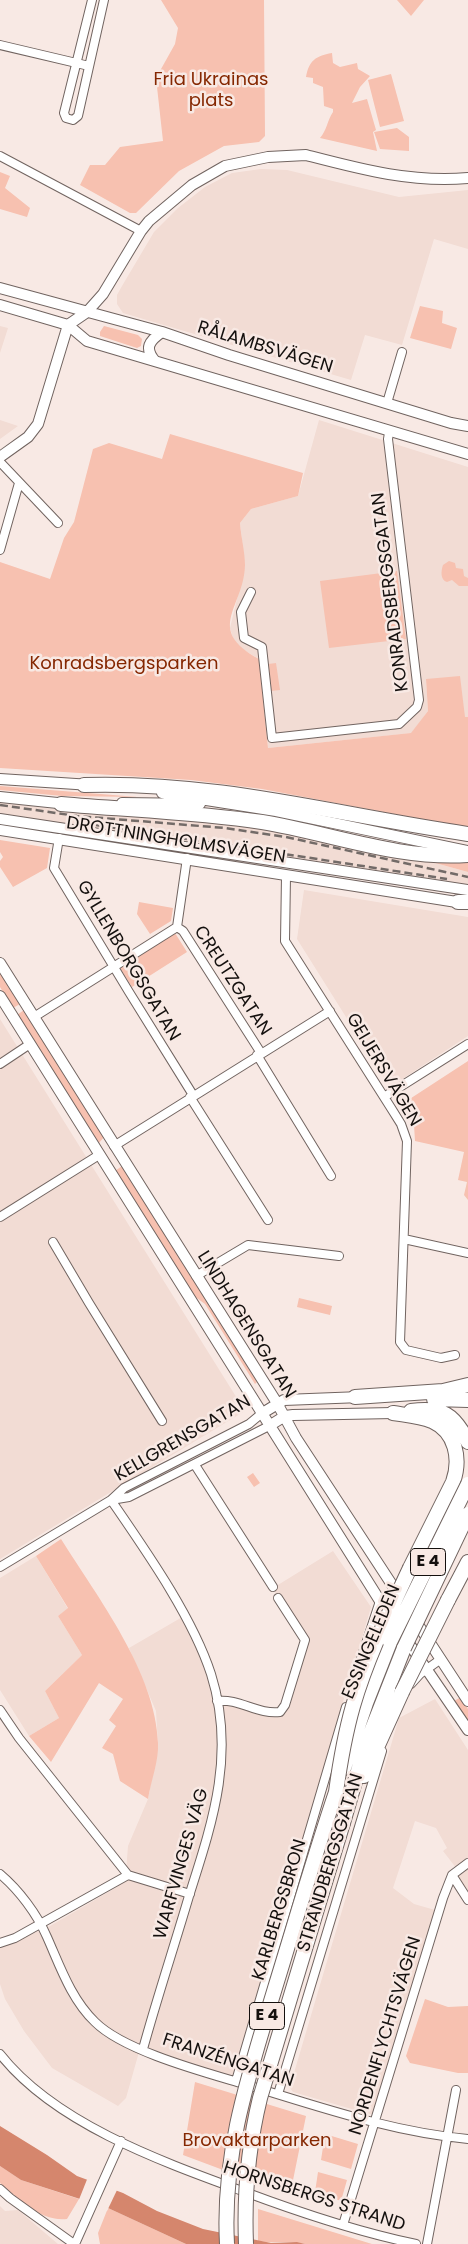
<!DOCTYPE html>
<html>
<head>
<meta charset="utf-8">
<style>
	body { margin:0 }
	canvas { display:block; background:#f8e9e4 }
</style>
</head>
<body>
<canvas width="468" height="2244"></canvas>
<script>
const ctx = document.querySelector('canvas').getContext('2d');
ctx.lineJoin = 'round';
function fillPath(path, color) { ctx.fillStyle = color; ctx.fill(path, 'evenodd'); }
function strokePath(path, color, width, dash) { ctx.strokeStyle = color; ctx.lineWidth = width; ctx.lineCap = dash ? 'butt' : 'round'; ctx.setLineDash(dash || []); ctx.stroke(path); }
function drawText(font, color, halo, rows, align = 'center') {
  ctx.font = font + ' Poppins,sans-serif'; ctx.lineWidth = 5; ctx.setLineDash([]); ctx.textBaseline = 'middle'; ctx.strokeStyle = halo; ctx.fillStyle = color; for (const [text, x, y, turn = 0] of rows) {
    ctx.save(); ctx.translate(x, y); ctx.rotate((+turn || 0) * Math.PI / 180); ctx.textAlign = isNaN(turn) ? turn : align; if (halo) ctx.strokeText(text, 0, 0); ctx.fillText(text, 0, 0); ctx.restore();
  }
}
fillPath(new Path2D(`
	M261 169 287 170 399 197 468 190V249L434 239 402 345 365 335 351 380 123 313 117 304V295L122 286 154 232 178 208 205 187 232 173Z
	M0 326 8 328 0 353Z
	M0 420 18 426 0 439Z
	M319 420 468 467V717H465L426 679 428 711 412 733 268 748 259 659 244 650 234 642 230 628 245 566 240 523 251 509 298 496Z
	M0 802 76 812 218 823 291 834 428 861 468 872V887L0 814Z
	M304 890 468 917V1036L390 1087 297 939Z
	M0 1019 245 1411 0 1559Z
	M333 1551 371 1607 232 2078 139 2052 126 2098 118 2106 52 2068 24 2031 5 1999 0 1984V1948L50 1926 117 1887 126 1872 128 1846 148 1799 158 1745 156 1711 129 1648 184 1616 215 1694 282 1710 303 1637 273 1588Z
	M36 1556 68 1609 58 1616 82 1655 45 1691 59 1718 29 1736 0 1690V1578Z
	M435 1699 468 1750V1900L453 1877 457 1869 443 1851 447 1848 436 1828 415 1821 393 1888 414 1904 442 1912 379 2114H369L293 2092 290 2088 291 2083 399 1718Z
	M0 2206 5 2211 18 2210 58 2244H0Z`), '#f2dcd4');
fillPath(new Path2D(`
	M161 0H264L265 136 259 142 224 146 179 171 136 213H130L80 185 90 165H105L120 147 163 141 156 78 175 44 178 28Z
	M397 0H424L411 16Z
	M332 53 333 63 340 67 357 63 358 69 370 76 360 87 352 103 367 99 376 130 373 132 377 151 320 138C327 130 327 121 333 112V109L324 106 323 87 313 83V78L306 77C309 61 315 56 332 53Z
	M391 74 404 121 380 127 368 80Z
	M397 128 409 137V151L380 149 374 132Z
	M0 172 10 176 5 188 30 208 27 217 0 209Z
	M420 306 443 311 442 323 457 328 451 349 410 338Z
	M104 326 138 335 142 339 141 346 137 348 100 336V332Z
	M170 434 303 473 298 496 251 509 240 523C241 537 245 552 245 565 244 608 204 629 259 659L268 748 411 733 428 711 426 679 460 676 465 717H468V828L262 789 191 780 0 768V562L50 579 64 538 74 522 93 449 109 443 162 459Z
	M449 561 455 563 456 568 463 569 464 576 468 578V586H459L452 580 447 582C440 580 441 571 443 565Z
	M397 571 406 639 329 648 320 581Z
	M276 663 280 690 271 691 268 664Z
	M0 786 138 797 62 796 0 790Z
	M0 840 50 848 47 868 13 887 0 867V861L3 857 0 852Z
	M428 861H468V872Z
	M139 902 173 908 171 921 150 934 137 914Z
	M175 933 187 952 132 987 120 968Z
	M0 972 20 1004 13 1008 0 987Z
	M24 1010 104 1137 99 1143 17 1015Z
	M468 1061V1200L464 1195 467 1182 458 1180 464 1152 415 1141 414 1125 402 1104Z
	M122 1166 257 1382 255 1384 205 1304 194 1296 115 1171Z
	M299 1298 332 1306 330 1315 297 1307Z
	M253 1473 260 1483 254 1487 247 1477Z
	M61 1539C98 1598 156 1673 158 1743 159 1760 151 1781 148 1799L120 1781 113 1754 102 1748 116 1726 109 1720 123 1699 99 1683 51 1762 29 1736 59 1718 45 1691 82 1655 58 1616 68 1608 36 1556Z
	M461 1697 468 1709V1723L454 1701Z
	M425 1999 448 2007 468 2006V2073H458L410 2063 406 2056Z
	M195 2082 306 2116 290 2195 183 2155Z
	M325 2134 358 2144 351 2169 321 2160Z
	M0 2166 21 2180 79 2199 67 2219C41 2222 19 2199 0 2183Z
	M318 2172 347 2180 341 2201 315 2192Z
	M108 2208 186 2244H100L98 2233Z
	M258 2209 372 2244H305C290 2240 274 2244 258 2241Z`), '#f7c1b0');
fillPath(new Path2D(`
	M0 2126 47 2155 77 2176 123 2193 157 2211 203 2229 271 2243 297 2242 305 2244H186L108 2208 21 2180 0 2166Z`), '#d5866d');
fillPath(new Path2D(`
	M88 2177 118 2188 107 2211 78 2202Z`), '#f8e9e4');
const street = new Path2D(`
	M92 0 64 113 66 118 73 120 78 116 104 0
	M0 45 89 66
	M0 156 141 231
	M387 403 402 352
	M0 462 58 523
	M0 550 19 483
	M251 592 241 612 244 638 262 647 272 738 399 724 417 707 419 700 388 439 389 433
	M59 838 54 868 129 992 193 1095
	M286 876 285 941 391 1108 401 1124 407 1141 400 1342 406 1350 441 1358 455 1355
	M177 927 183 931 261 1053
	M34 1017 177 927 187 858
	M257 1055 331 1176
	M0 1064 30 1044
	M190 1097 268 1220
	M384 1097 468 1044
	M114 1146 330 1011
	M0 1217 99 1155
	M404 1239 468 1253
	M53 1242 89 1303 162 1421
	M196 1276 248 1245 339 1256
	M195 1465 273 1587
	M111 1500C146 1551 192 1616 211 1674 236 1753 213 1821 189 1896 174 1947 157 1998 143 2049
	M111 1500 129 1497 269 1426
	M0 1567 111 1500 124 1488 249 1424 261 1414
	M411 1684 420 1674 441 1659
	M351 1689 380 1601 394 1590
	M217 1701C239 1698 258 1715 280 1712L285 1705 305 1640 278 1598
	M0 1710 19 1738 128 1875 190 1894
	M0 1874C19 1890 37 1914 47 1937 60 1966 71 1999 95 2022 124 2051 204 2072 244 2084 317 2106 391 2132 468 2139
	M452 1875 468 1900
	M0 1943 15 1938 128 1875
	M0 2054C55 2124 163 2162 245 2192 301 2213 358 2232 416 2244
	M236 2081 346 1707
	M278 2094 382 1751
	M0 2189 10 2198 74 2244
	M343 2225 443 1898 452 1875 468 1863
	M75 2244 121 2141
	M427 2244 456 2090`);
const secondary = new Path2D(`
	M0 288 162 332 229 355 451 423 468 426
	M0 305 68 325 87 341 468 454
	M155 361C144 348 149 341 162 332
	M0 457 28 437 38 424 68 325 87 312 103 294 141 231 149 221 192 185 225 166 268 157 306 155C360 169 411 183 468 178
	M0 779 91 785
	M162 793 276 811 467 851
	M0 797 67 804
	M122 803 200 804
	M0 819 468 890
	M0 830 463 903
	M0 963 277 1403 296 1438 468 1701
	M0 996 380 1601 468 1730
	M261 1414 284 1400 361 1397
	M269 1426 285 1416 293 1415 393 1413`);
const highway = new Path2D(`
	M84 785C219 781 337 815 468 834
	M61 804C128 810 195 812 262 822 330 833 398 860 468 855
	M458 902H468
	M355 1397 443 1391 468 1385
	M434 1399 468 1400
	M411 1411C443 1407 454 1414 468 1442
	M393 1413C405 1415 420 1416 432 1421 456 1432 461 1459 453 1482L410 1568
	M448 1600 468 1562
	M344 1768 366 1703 390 1642
	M364 1776 402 1692
	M343 1823 365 1747 404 1648`);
strokePath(street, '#716460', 10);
strokePath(secondary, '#716460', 12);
strokePath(highway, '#716460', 16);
strokePath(street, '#fff', 8);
strokePath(secondary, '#fff', 10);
strokePath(highway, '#fff', 14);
strokePath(new Path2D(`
	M0 805 77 816 225 828 286 837 468 877
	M96 825 447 879`), '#736b68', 2.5, [8, 4]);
const highwayBridge = new Path2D(`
	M390 1642 468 1484
	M404 1648 468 1514
	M402 1692 448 1600
	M227 2244C222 2153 249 2074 275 1988 295 1923 314 1857 336 1792 340 1763 345 1734 353 1706 367 1658 389 1613 410 1568
	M246 2244C244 2194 248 2147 260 2098L343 1823`);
strokePath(highwayBridge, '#716460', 16, []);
strokePath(highwayBridge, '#fff', 14);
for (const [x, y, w] of [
	[428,1562,35],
	[267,2016,35]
]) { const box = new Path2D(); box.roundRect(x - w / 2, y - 13.5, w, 27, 4); ctx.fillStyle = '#f8e9e4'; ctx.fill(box); strokePath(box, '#14100e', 1); }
drawText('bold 16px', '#14100e', null, [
	["E 4",428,1562],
	["E 4",267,2016]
]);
drawText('18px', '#852701', '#f8e9e4', [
	["Fria Ukrainas",211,80],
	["plats",211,101],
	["Konradsbergsparken",124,664],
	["Brovaktarparken",257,2141]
]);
drawText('18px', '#14100e', '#f8e9e4', [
	["RÅLAMBSVÄGEN",265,348,17],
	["KONRADSBERGSGATAN",391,592,-97],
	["DROTTNINGHOLMSVÄGEN",176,841,9],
	["GYLLENBORGSGATAN",128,961,59],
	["CREUTZGATAN",232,981,57],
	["GEIJERSVÄGEN",383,1070,59],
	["LINDHAGENSGATAN",246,1325,58],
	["KELLGRENSGATAN",183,1439,-30],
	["ESSINGELEDEN",372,1642,-67],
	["STRANDBERGSGATAN",331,1863,-73],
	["WARFVINGES VÄG",182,1864,-74],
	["KARLBERGSBRON",280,1910,-73],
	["NORDENFLYCHTSVÄGEN",386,2036,-73],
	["FRANZÉNGATAN",228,2061,18],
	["HORNSBERGS STRAND",314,2197,18]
]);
</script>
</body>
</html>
